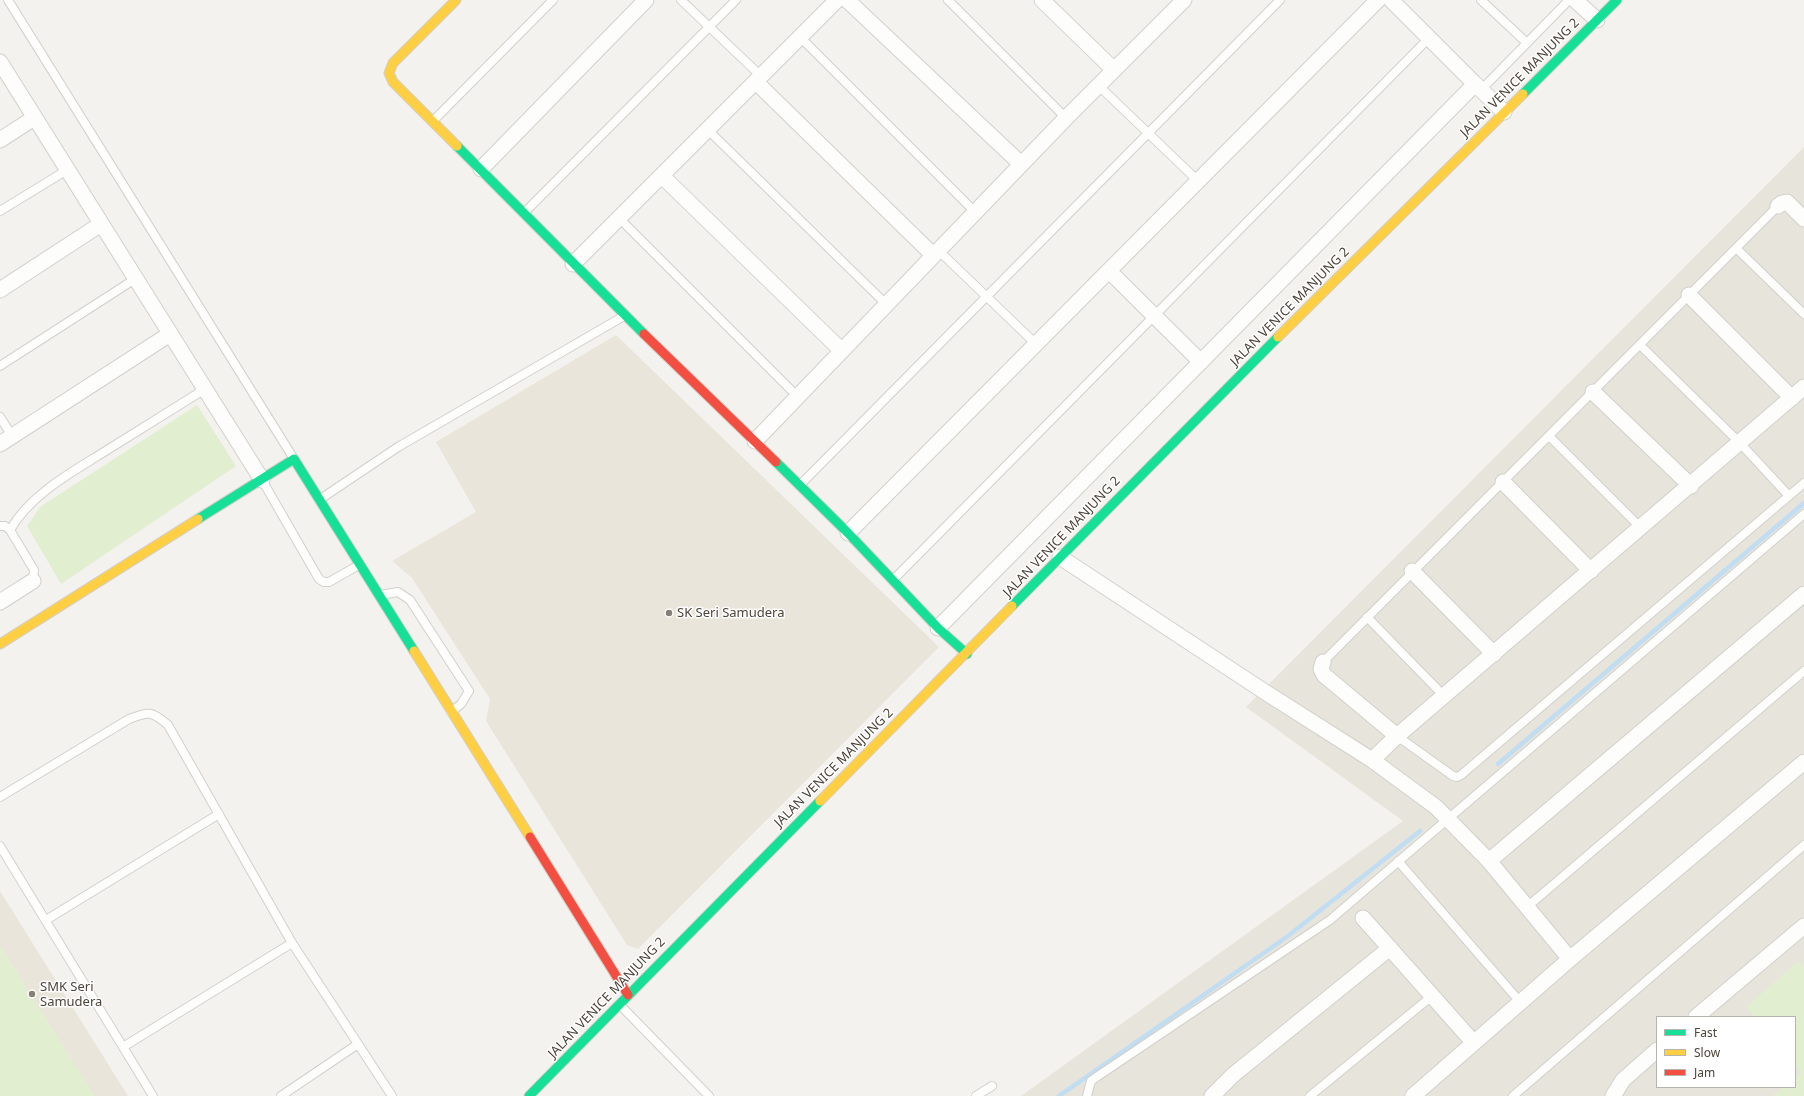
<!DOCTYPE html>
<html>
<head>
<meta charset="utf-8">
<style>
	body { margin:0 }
	#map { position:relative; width:1804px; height:1096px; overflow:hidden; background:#f4f2ee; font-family:"Noto Sans",sans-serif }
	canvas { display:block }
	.legend { position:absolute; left:1656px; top:1016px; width:140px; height:72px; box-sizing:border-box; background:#fff; border:1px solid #b7b4b0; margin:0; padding:5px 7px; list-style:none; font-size:12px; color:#4b4439 }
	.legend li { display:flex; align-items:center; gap:8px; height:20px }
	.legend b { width:20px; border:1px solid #b7b4b0 }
</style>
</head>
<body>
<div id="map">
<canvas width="1804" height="1096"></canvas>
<ul class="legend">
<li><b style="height:5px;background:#16e098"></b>Fast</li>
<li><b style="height:5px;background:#ffcf43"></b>Slow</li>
<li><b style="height:5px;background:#f24e42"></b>Jam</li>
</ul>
</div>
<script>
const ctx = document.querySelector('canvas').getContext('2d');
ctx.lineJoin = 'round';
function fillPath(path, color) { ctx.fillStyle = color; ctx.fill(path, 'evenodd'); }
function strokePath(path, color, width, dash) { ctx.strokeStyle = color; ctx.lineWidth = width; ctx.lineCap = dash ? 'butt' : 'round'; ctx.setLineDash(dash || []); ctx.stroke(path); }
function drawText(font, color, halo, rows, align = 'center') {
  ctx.font = font + ' "Noto Sans",sans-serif'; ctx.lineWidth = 3; ctx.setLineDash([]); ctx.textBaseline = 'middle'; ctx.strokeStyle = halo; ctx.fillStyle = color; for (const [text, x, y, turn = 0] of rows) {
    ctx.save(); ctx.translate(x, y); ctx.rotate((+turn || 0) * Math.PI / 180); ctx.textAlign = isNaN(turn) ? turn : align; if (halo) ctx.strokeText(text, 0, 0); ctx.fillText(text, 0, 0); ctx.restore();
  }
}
fillPath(new Path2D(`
	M1804 147V1096H1021L1403 821 1246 707ZM1657 1017H1795V1087H1657Z`), '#e7e4dc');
fillPath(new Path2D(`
	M616 335 939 647 638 949 627 945 486 721 490 699 412 578 392 561 476 512 436 442Z
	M0 891 128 1096H0Z`), '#eae5da');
fillPath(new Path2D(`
	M197 405 236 466 61 584 27 526 40 507Z
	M0 945 95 1096H0Z
	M1798 961 1804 968V1096H1772L1783 1087H1795V1077L1800 1073 1795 1066V1017H1754L1746 1007Z`), '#e1eecf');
strokePath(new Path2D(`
	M1498 764 1804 503
	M1059 1096 1288 936 1420 831`), '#c0ddf1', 4.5);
const lane = new Path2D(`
	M8 0 294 459
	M681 0 762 77
	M948 0 1066 118
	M1481 0 1527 43
	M800 37 975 212
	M1098 85 1198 181
	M1481 90 1569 0
	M433 121 553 0
	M708 130 886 304
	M0 211 67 170
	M524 213 736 0
	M619 218 798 397
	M1736 248 1804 314
	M938 250 1036 344
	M1640 345 1740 443 1789 496
	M0 366 135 279
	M0 417 12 436
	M1549 436 1641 528
	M262 480 319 579 324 582H329L359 565
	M800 485 1280 0
	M319 500 398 447 624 316
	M0 526H5L10 530 34 570 33 581
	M10 530C32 492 76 470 112 447 143 428 174 408 205 389
	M893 580 1429 38
	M380 595 398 592 410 600 469 691 461 704 451 712
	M1367 617 1444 696
	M1323 662 1778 206
	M1397 736 1453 776 1457 777 1461 775 1804 483
	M0 797 129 719C149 711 152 711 168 725L292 943 392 1096
	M0 846 153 1096
	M1398 861 1521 1003
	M1527 907 1804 671
	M46 920 219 814
	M620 1005 709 1096
	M123 1047 292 943
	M281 1096 358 1044
	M976 1096 992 1086
	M1087 1096 1091 1081 1098 1076 1330 920 1804 514
	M1310 1096 1432 996
	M1513 1096 1804 845`);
const street = new Path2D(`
	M847 0 1021 164
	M1042 0 1113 69
	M1575 0 1597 20
	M0 62 262 480
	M756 82 933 255
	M1475 84 1504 112
	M0 140 34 118
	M481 169 646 0
	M662 176 842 351
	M1778 206 1782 203 1787 202 1804 219
	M573 264 837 0
	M1109 271 1201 362
	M0 290 101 224
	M1689 295 1792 398
	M1593 392 1691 486
	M755 441 1066 118 1184 0
	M0 444 170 334
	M1503 482 1591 571
	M848 533 1378 0
	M1060 557 1265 692 1372 760 1436 807 1489 861 1570 959
	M1412 571 1494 654
	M0 602 33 581
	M938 628 1475 84 1391 0
	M1323 662 1321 669 1324 675 1397 736
	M1372 760 1397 736 1804 387
	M1489 861 1804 594
	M1363 918 1474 1043
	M1696 1017 1804 926
	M1212 1096 1233 1075 1390 948
	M1413 1096 1570 959 1804 762
	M1613 1096 1623 1080 1657 1050`);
const fast = new Path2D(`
	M1523 94 1617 0
	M457 146 644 334
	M776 462 848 533 938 628 967 654
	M198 519 294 459 414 651
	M1012 606 1278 337
	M529 1096 820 801`);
const slow = new Path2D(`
	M456 0 393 63 389 73 393 82 457 146
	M1278 337 1523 94
	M0 644 198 519
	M414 651 530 837
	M820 801 1012 606`);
const jam = new Path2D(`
	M644 334 776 462
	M530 837 628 995`);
strokePath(lane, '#d2d0cb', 10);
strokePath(street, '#d2d0cb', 17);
strokePath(fast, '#d3cfc5', 11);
strokePath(slow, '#d3cfc5', 11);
strokePath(jam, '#d3cfc5', 11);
strokePath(lane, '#fdfdfc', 8);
strokePath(street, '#fdfdfc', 15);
strokePath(fast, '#16e098', 9);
strokePath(slow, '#ffcf43', 9);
strokePath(jam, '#f24e42', 9);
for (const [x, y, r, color] of [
	[669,613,4,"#868178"],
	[32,994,4,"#868178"]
]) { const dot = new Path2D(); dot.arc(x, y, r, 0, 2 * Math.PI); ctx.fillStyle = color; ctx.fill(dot); strokePath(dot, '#fff', 1.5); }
drawText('13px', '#4b4439', '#fff', [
	["JALAN VENICE MANJUNG 2",1520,78,-45],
	["JALAN VENICE MANJUNG 2",1290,307,-45],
	["JALAN VENICE MANJUNG 2",1062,537,-46],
	["JALAN VENICE MANJUNG 2",834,768,-45],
	["JALAN VENICE MANJUNG 2",607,998,-46]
]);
drawText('13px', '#4b4439', '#fff', [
	["SK Seri Samudera",677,613],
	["SMK Seri",40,987],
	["Samudera",40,1002]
], 'left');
</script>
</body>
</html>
